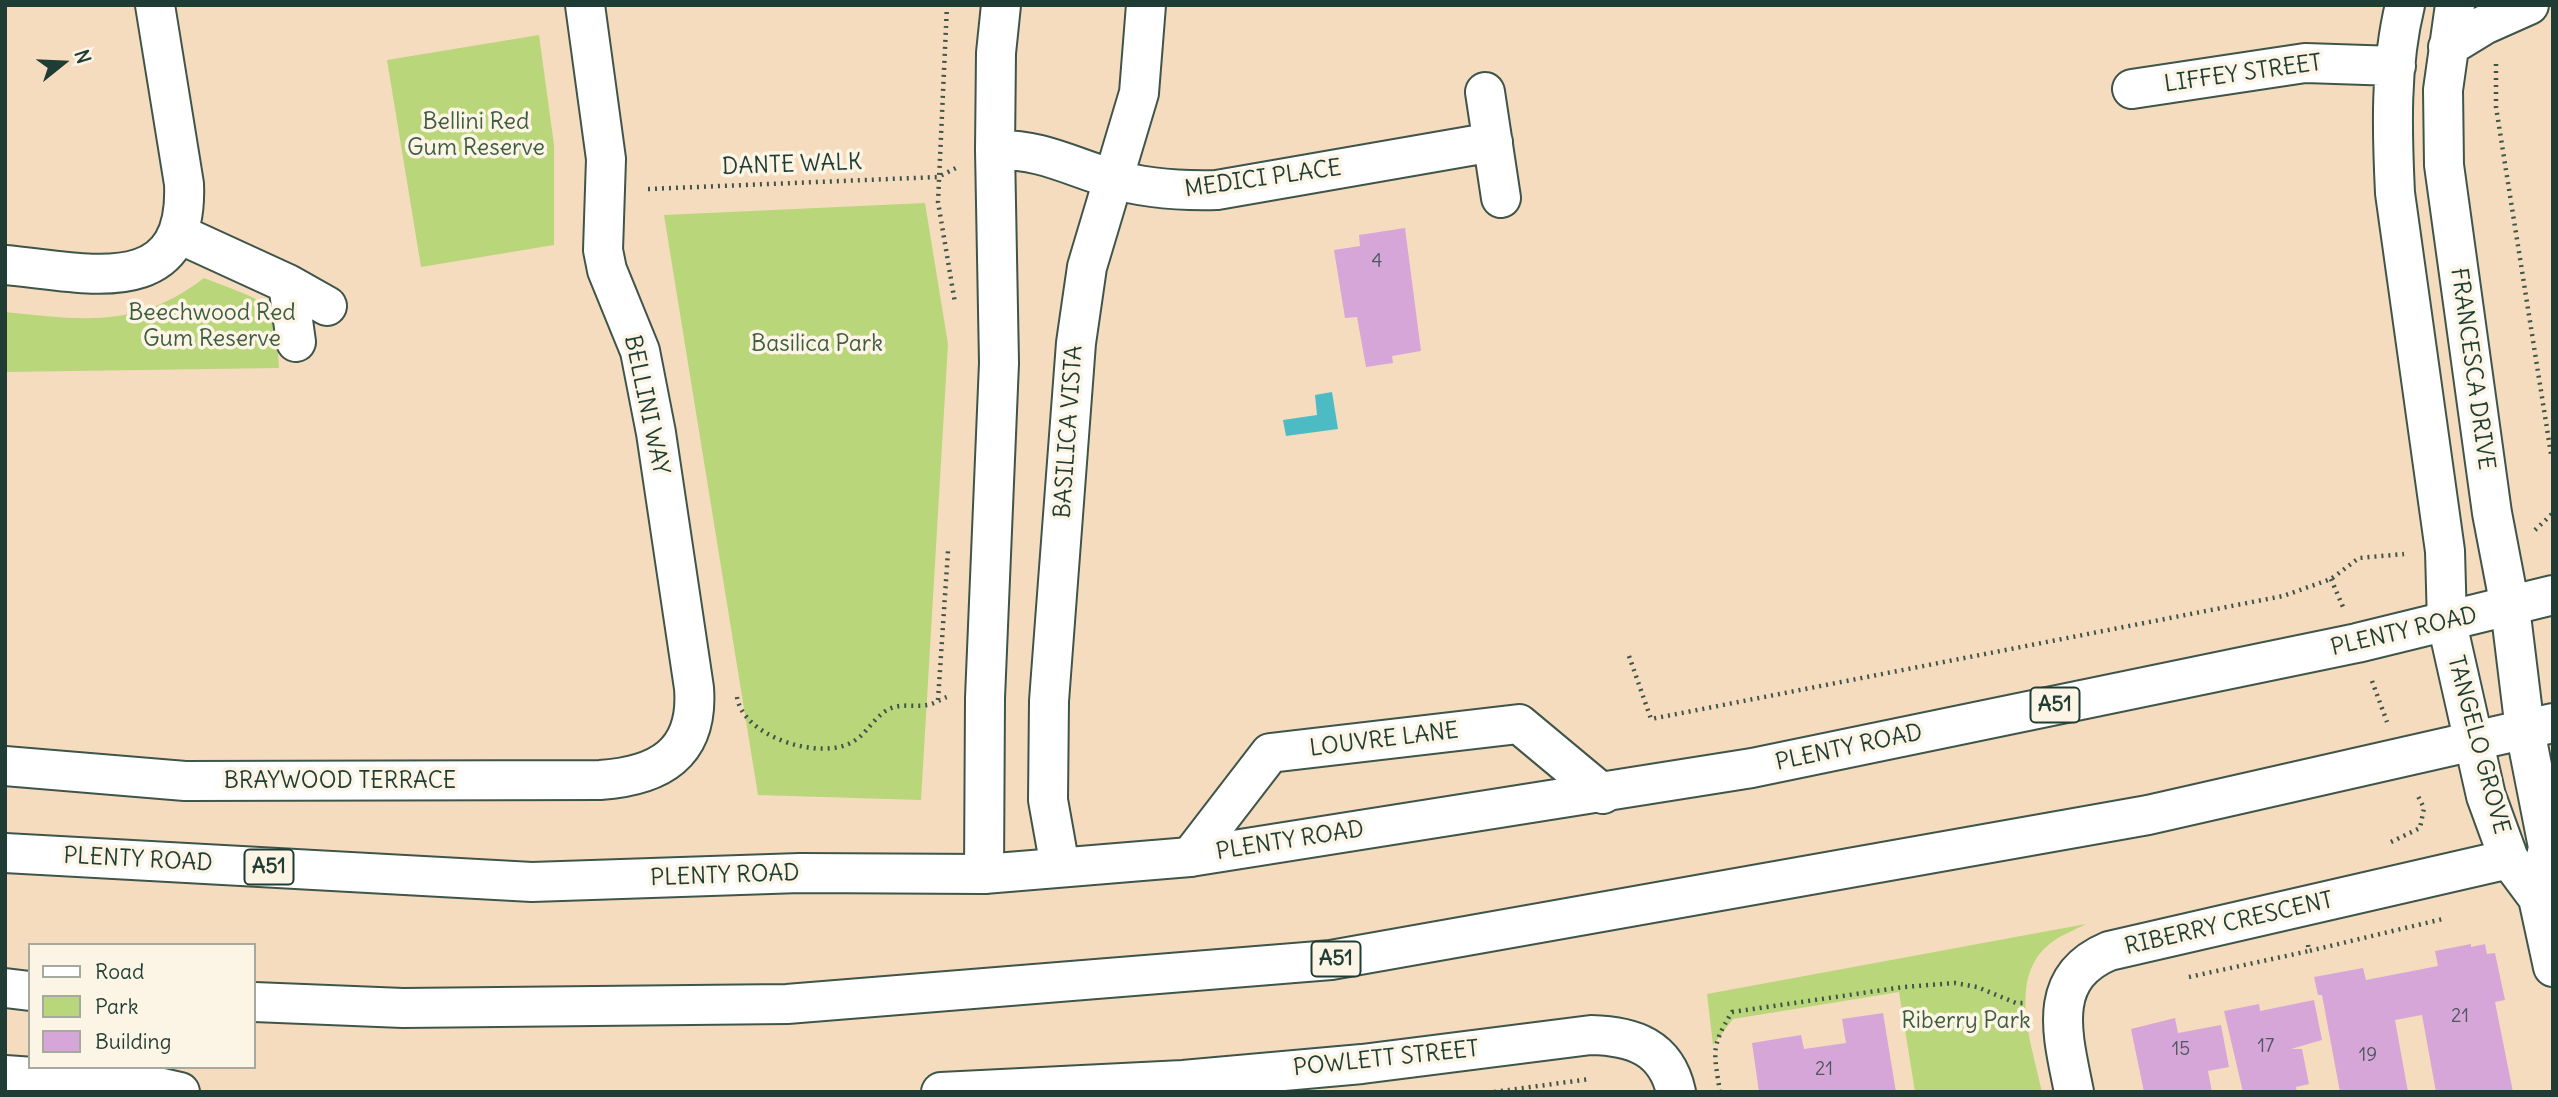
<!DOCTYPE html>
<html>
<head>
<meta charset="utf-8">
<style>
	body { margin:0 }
	#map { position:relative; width:2558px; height:1097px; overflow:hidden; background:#f5dcbf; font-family:Delius,sans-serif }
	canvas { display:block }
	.frame { position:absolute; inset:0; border:7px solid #1f3d34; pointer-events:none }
	.legend { position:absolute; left:28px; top:943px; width:228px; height:126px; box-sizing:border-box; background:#fcf5e5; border:2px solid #a4ab9e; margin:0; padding:9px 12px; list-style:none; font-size:21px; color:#1f3d34 }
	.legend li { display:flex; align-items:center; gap:14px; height:35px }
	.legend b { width:35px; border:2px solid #a4ab9e }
	.north { position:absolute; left:28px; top:28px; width:70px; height:70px; -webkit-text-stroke:5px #fcf5e5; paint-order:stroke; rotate:72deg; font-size:19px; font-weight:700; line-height:28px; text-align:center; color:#1f3d34 }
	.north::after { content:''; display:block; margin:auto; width:24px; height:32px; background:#1f3d34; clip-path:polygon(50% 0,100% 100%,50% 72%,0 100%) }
</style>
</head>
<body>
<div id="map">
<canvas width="2558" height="1097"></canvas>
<div class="frame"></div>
<ul class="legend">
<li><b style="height:9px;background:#fff"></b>Road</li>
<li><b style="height:19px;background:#bad67b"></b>Park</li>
<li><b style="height:19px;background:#d7a6d9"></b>Building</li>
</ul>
<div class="north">N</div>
</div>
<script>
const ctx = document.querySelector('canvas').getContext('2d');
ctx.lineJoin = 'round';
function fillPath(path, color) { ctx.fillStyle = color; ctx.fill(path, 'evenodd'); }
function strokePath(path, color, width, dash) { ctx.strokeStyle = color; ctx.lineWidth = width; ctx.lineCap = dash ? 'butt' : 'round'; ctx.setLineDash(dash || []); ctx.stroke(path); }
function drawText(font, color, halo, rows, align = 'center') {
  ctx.font = font + ' Delius,sans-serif'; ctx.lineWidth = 7; ctx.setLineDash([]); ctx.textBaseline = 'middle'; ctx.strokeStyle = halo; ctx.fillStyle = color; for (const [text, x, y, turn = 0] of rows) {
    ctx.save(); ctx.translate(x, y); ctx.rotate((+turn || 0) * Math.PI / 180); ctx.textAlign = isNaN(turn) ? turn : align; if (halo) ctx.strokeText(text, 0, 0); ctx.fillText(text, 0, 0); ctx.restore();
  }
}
fillPath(new Path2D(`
	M539 35 554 145V245L421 267 387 60Z
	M925 203 948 344 921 800 758 795 664 215Z
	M204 278C266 303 277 296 279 368L5 372V312C84 320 137 329 204 278Z
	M2086 924C2075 930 2061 935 2052 942 2005 977 2033 1046 2042 1092H1915L1899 992 1733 1019 1713 1045 1707 994Z`), '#bad67b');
fillPath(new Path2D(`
	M1332 392 1338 429 1286 436 1283 420 1317 415 1315 395Z`), '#4dbbc3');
fillPath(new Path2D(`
	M1405 228 1421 351 1392 356 1393 363 1366 367 1357 317 1345 318 1334 250 1360 246 1359 235Z
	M2471 944V947L2485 944 2487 954 2495 953 2505 1000 2495 1002 2513 1092H2436L2422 1015 2395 1020 2408 1092H2340L2322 995H2318L2314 977 2363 968 2366 980 2438 966 2435 951Z
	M2314 1000 2322 1040 2291 1049H2302L2309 1084 2296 1087 2297 1092H2243L2224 1011 2259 1004 2260 1011Z
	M1883 1013 1896 1092H1759L1752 1043 1801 1035 1804 1049 1846 1043 1842 1019Z
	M2175 1018 2178 1033 2221 1025 2229 1067 2208 1071 2212 1092H2144L2131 1029Z`), '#d7a6d9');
const minor = new Path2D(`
	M2405 5C2390 66 2392 131 2395 193L2445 551 2447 623 2486 796 2509 859 2538 898
	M2455 5 2443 90 2444 165 2492 513 2510 607 2525 730 2548 847 2538 898 2553 967
	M2448 47 2484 25 2529 5
	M2132 89 2305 63 2396 66
	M1485 92 1501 198
	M995 150C1041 149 1067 165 1110 178 1145 189 1180 191 1217 190L1493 142
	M179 234 288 284 296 342
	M5 265C85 272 189 303 184 184L155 5
	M288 284 327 306
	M5 766 185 781 600 780C659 776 699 754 694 688L656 433 640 351 607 270 603 250 606 159 585 5
	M1190 857 1270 753 1519 724 1603 794
	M1060 867 1048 800 1049 701 1076 343 1087 267 1139 93 1146 5
	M984 874 985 698 999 363 995 150 996 53 1001 5
	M5 1075 149 1085 180 1092
	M941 1092 1183 1080 1362 1064 1591 1035C1633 1036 1666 1047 1676 1092
	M2074 1092C2063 1036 2045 978 2109 951L2509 859`);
const highway = new Path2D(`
	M5 853 532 882 800 873 984 874 1190 857 1752 768 2357 643 2553 595
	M5 988 30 991
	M254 1002 403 1008 787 1004 1331 960 2148 815 2553 723`);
strokePath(minor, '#3f5549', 42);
strokePath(highway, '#3f5549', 42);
strokePath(new Path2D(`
	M947 5 938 202 955 303
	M2496 64V107L2551 454
	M648 189 938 177 956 168
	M2535 530 2553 513
	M2331 579 2343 607
	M1629 656 1651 719 2283 596 2331 579 2359 558 2404 554
	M2372 681 2387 722
	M737 697C743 737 821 762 854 741 869 732 877 711 895 707 905 704 917 707 927 705 934 704 941 699 947 697
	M938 700 948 551
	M2391 842 2420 828 2424 808 2417 794
	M2308 945 2309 951 2443 919
	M2189 977 2309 951
	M1494 1092 1590 1079
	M1720 1092C1714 1052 1710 1048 1732 1012L1904 987 1955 983 1977 987 2016 1003H2026`), '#3f5549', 4.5, [2, 5]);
strokePath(minor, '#fff', 38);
strokePath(highway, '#fff', 38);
drawText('19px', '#4d575d', null, [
	["4",1377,262],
	["21",2460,1017],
	["17",2266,1047],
	["15",2181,1050],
	["19",2368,1056],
	["21",1824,1070]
]);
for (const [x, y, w] of [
	[2055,705,49],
	[269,867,49],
	[1336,959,49]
]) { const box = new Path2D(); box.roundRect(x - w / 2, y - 17.5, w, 35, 5); ctx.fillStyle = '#fcf5e5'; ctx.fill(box); strokePath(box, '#1f3d34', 2); }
drawText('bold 21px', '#1f3d34', null, [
	["A51",2055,705],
	["A51",269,867],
	["A51",1336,959]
]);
drawText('23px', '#1f3d34', '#fcf5e5', [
	["LIFFEY STREET",2243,74,-8],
	["DANTE WALK",792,165,-2],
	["MEDICI PLACE",1263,179,-8],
	["FRANCESCA DRIVE",2472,369,82],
	["BELLINI WAY",646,405,78],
	["BASILICA VISTA",1069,432,-86],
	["PLENTY ROAD",2404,632,-13],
	["LOUVRE LANE",1384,740,-7],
	["TANGELO GROVE",2478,745,75],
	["PLENTY ROAD",1849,748,-12],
	["BRAYWOOD TERRACE",340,781],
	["PLENTY ROAD",1290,841,-9],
	["PLENTY ROAD",138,860,3],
	["PLENTY ROAD",725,876,-2],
	["RIBERRY CRESCENT",2229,924,-13],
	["POWLETT STREET",1386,1059,-6]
]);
drawText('23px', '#3e5c42', '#fcf5e5', [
	["Bellini Red",476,122],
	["Gum Reserve",476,148],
	["Beechwood Red",212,313],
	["Gum Reserve",212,339],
	["Basilica Park",817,344],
	["Riberry Park",1966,1021]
]);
</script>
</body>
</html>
